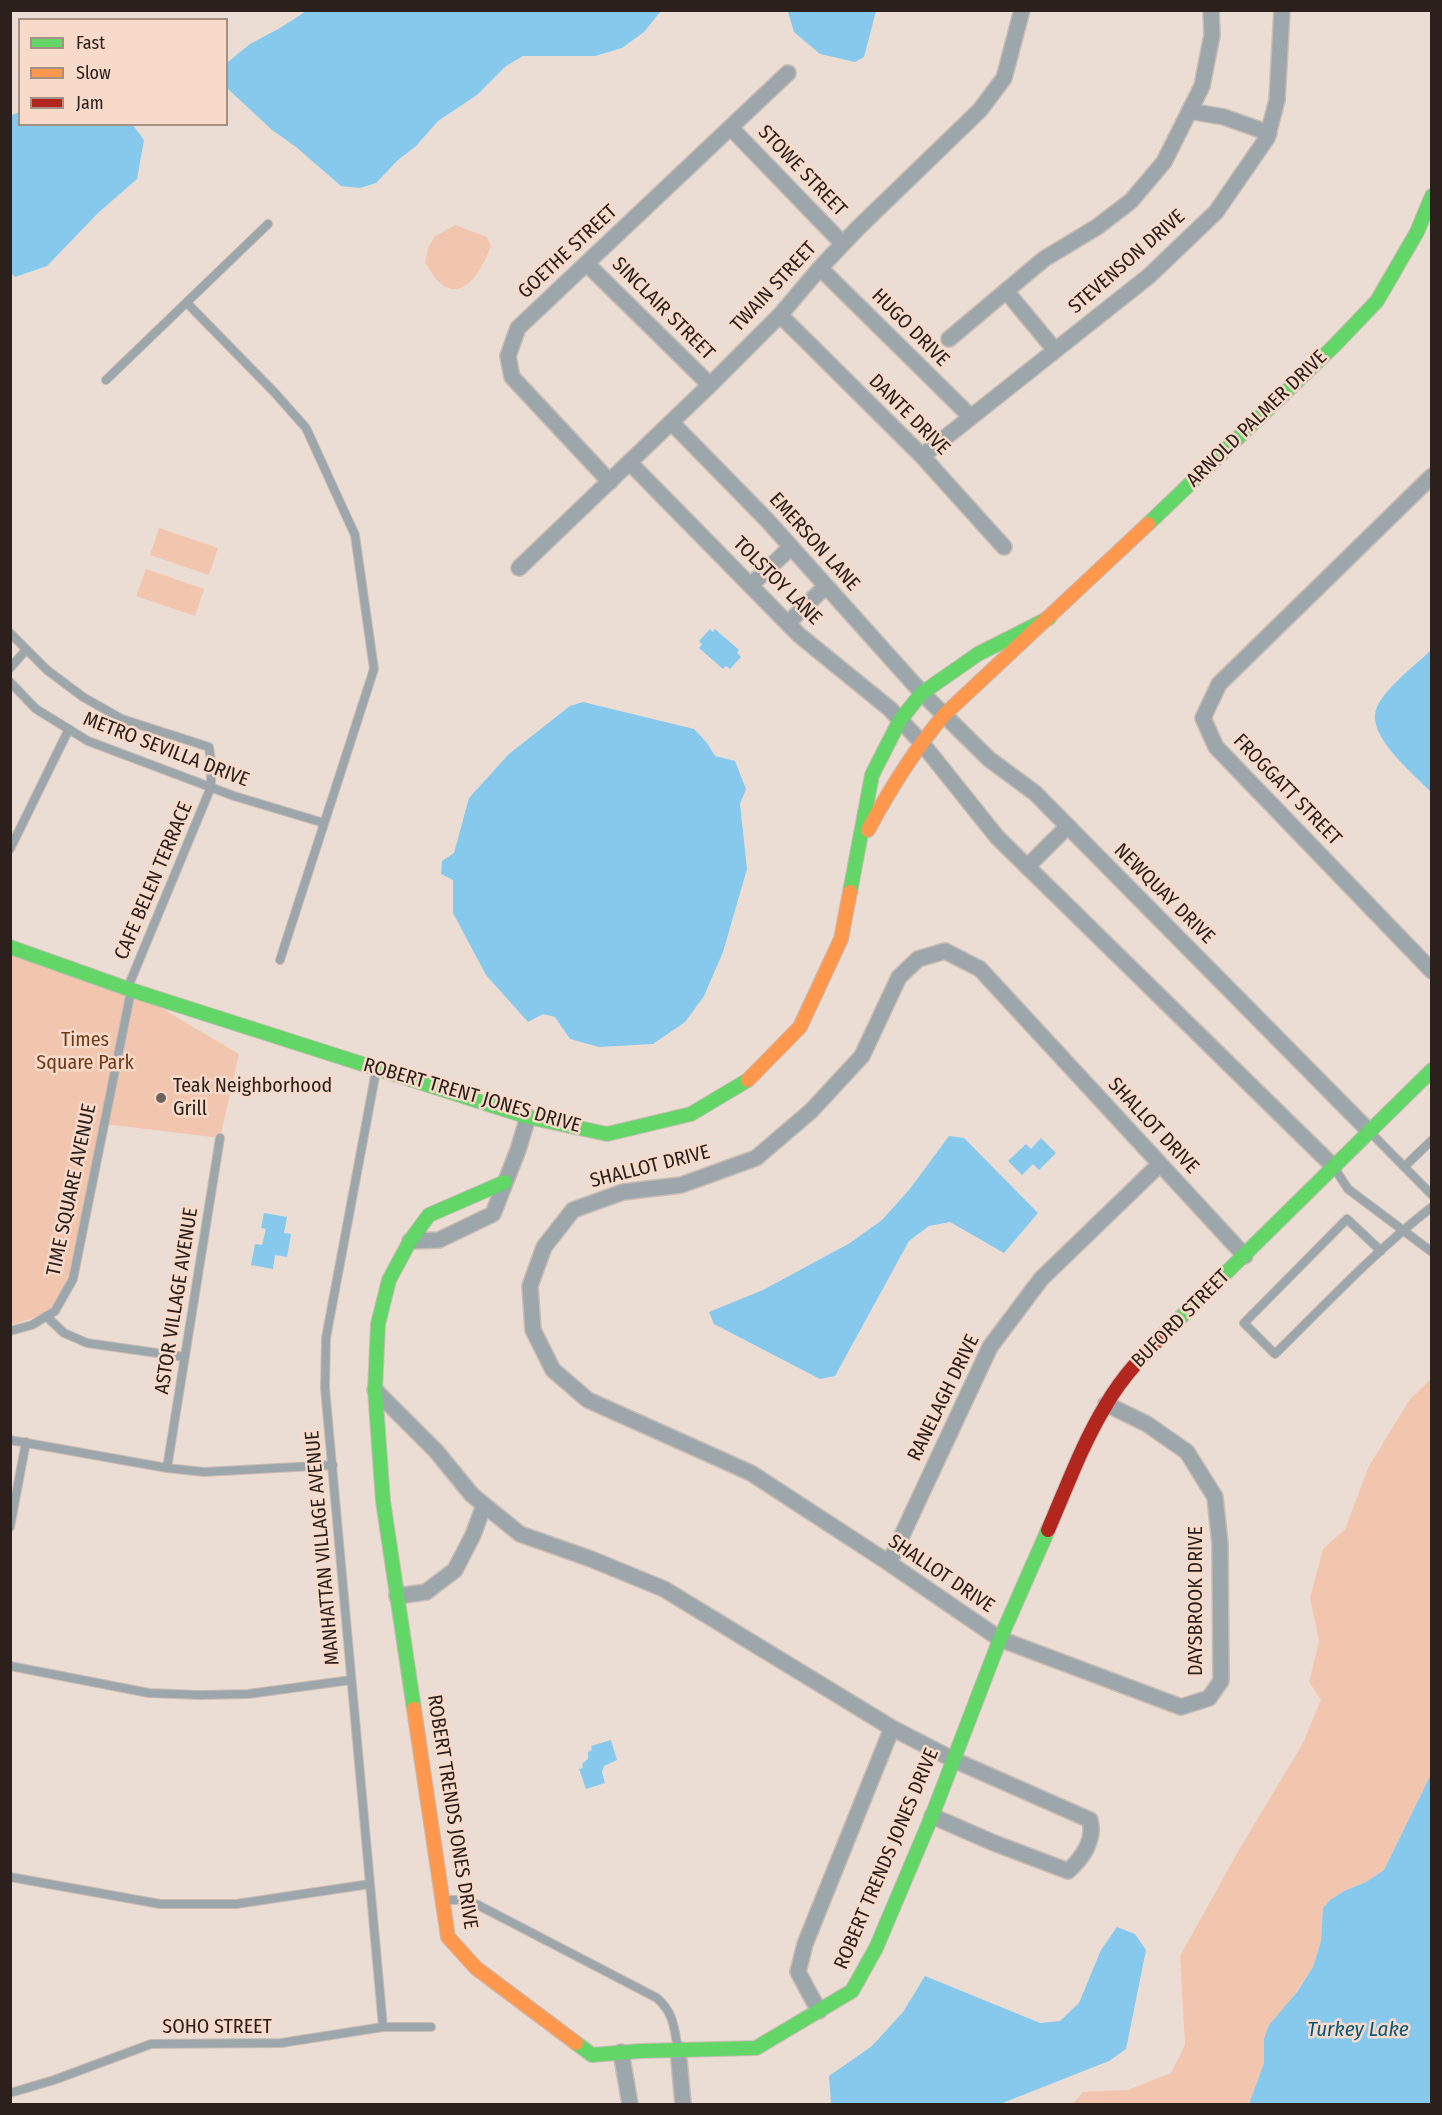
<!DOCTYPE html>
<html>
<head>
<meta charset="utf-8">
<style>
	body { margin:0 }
	#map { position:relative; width:1442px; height:2115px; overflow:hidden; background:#ecddd4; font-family:"Fira Sans Condensed",sans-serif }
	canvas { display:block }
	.frame { position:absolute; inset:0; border:12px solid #2b201b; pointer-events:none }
	.legend { position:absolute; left:18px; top:18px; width:210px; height:108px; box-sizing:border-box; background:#f7daca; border:2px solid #a59084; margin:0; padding:8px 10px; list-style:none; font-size:18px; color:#2b201b }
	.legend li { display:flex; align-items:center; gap:12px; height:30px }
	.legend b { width:30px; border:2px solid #a59084 }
</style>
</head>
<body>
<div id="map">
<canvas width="1442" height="2115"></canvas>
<div class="frame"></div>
<ul class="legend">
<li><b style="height:8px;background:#63d668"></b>Fast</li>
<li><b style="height:8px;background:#ff974d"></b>Slow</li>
<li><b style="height:8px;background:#b3261e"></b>Jam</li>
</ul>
</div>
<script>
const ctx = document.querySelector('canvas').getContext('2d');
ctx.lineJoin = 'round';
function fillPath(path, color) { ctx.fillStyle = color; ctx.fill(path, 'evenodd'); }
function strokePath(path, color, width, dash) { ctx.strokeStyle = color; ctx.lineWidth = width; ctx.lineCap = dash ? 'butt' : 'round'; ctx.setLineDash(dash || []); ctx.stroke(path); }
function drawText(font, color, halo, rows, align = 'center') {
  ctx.font = font + ' "Fira Sans Condensed",sans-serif'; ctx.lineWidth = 5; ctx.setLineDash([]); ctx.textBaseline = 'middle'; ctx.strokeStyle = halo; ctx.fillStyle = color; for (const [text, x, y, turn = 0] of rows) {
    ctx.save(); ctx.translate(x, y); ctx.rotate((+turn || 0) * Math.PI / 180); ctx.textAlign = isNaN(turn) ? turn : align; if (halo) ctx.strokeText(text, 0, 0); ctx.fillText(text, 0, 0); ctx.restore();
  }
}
fillPath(new Path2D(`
	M455 225 487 237 491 246C483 268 462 308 436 279 432 274 429 268 425 263L428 248 434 237Z
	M159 528 218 548 209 575 150 555Z
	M146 569 204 589 195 616 136 596Z
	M11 947 131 990 239 1054 220 1138 104 1124 73 1279 55 1311 11 1325Z
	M1431 1379V1774L1384 1870 1366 1882 1344 1891 1330 1900 1323 1908 1321 1941 1313 1967 1264 2039V2063L1249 2104H1073L1083 2092 1128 2090 1171 2073 1185 2045 1180 1956 1240 1848 1303 1743 1321 1700 1309 1682 1319 1641 1310 1598 1323 1549 1345 1529 1369 1466 1410 1399Z`), '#f2c6ae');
fillPath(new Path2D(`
	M308 10H661V11L644 32 622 48 595 56H523L506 66 477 95 438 121 416 146 398 160 376 183 360 188 341 186 296 147 272 130 227 88 228 62 250 44 280 28Z
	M788 12 876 11 864 57 855 62 820 54 794 32Z
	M19 112 20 124 133 125 144 140 137 179 98 213 47 266 15 277 10 272V116Z
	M710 629 713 632 715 629 739 650 737 653 741 657 730 669 726 666 723 669 699 648 702 644 699 641Z
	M1431 650V792C1414 774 1364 734 1377 707 1386 687 1415 666 1431 650Z
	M583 702 694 729 707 743 715 756 735 761 746 789 740 804 747 869 723 952 704 996 685 1022 653 1044 599 1047 570 1039 555 1017 543 1014 528 1022 486 975 453 913V880L441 874 442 861 454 853 469 798 509 754 570 706Z
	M949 1136 964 1138 1038 1213 1004 1253 950 1222 929 1226 909 1241 835 1376 820 1379 714 1324 709 1312 763 1290 850 1243 882 1220 909 1190Z
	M1041 1138 1056 1153 1039 1170 1033 1164 1022 1175 1008 1161 1026 1144 1031 1149Z
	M264 1213 287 1217 284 1233 291 1234 287 1257 275 1255 273 1269 251 1265 255 1244 262 1245 266 1229 261 1228Z
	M611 1740 617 1760 604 1766 602 1772 605 1783 586 1789 579 1769 583 1768 582 1764 588 1759V1752L592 1750 591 1746Z
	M1431 1774V2104H1249L1264 2063V2039L1269 2025 1297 1992 1313 1967 1321 1941 1323 1908 1330 1900 1344 1891 1366 1882 1384 1870Z
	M1117 1927 1135 1934 1146 1950 1126 2049 1109 2061 1000 2104H831L829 2076 872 2046 903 2012 925 1976 1040 2023 1060 2021 1079 2003 1101 1950Z`), '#86c9ed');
const lane = new Path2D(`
	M187 303 275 393 306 428 355 535 374 669 280 960
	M106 380 268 224
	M10 633 47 670 83 697 122 719 209 747 211 762V787L128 987
	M10 668 26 650
	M10 682 36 709 88 741 234 796 324 823
	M10 849 69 729
	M376 1071 326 1338 325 1388 383 2027
	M1370 1132 1432 1195
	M1404 1167 1432 1140
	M1335 1169 1348 1189 1432 1252
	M1381 1251 1347 1219 1244 1323 1275 1354C1326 1304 1375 1251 1432 1207
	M46 1316 64 1333 87 1343 185 1357
	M10 1331 32 1325 55 1311 73 1279 131 991
	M10 1440 167 1468 204 1472 333 1465
	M167 1468 220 1138
	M10 1527 26 1442
	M10 1666 149 1693 200 1695 248 1694 351 1680
	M10 1877 160 1904H236L370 1884
	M444 1900H465L478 1905 657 1998C674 2013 674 2028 678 2049
	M10 2093 54 2080 151 2044 281 2043 383 2027H431`);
const street = new Path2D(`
	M1189 111 1224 117 1269 133
	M731 128 843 244
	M587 264 710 385
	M820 268 971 417
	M1006 291 1055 350
	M780 315 922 456 1004 547
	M949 339 1044 259 1097 227 1131 201 1164 162 1202 86 1212 35 1211 10
	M672 423 767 520 922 693 989 759 1035 793 1370 1132
	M922 456 1149 276 1216 212 1267 138 1277 100 1282 10
	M630 463 799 635 890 709 921 742 997 837 1334 1167
	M1432 476 1219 684 1203 718 1216 747 1432 971
	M610 482 512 377 508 356 518 328 788 73
	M519 568 710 385 780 315 820 268 858 228 980 110 1004 78 1022 10
	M751 585 791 547
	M788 623 826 586
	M1027 867 1068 826
	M410 1241 439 1240 493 1214 518 1150 528 1117
	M375 1390 436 1451 472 1495 520 1534 591 1559 664 1589 892 1728 954 1760 1090 1820C1095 1839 1083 1858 1068 1871L994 1843 932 1816
	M1106 1404 1147 1424 1187 1452 1215 1497 1220 1544 1221 1681 1209 1698 1181 1707 1000 1639 889 1563 751 1473 588 1400 553 1370 533 1330 530 1286 544 1247 573 1210 623 1192 681 1185 756 1158 811 1111 862 1056 899 977 918 959 945 951 980 969 1245 1256
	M889 1563 990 1347 1041 1279 1160 1164
	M397 1596 426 1592 455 1570 473 1535 484 1505
	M819 2011 798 1972 805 1944 892 1728
	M678 2049 683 2104
	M621 2052 630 2104`);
const fast = new Path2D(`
	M1148 524 1334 346 1377 301 1417 232 1432 196
	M850 892 872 775 900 720 922 693 978 654 1049 618
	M10 947 131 990 528 1117 607 1134 691 1114 748 1080
	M1177 1321 1432 1070
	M414 1709 383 1501 375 1390 378 1324 389 1280 410 1241 429 1215 505 1182
	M576 2043 592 2055 640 2051 756 2048 852 1991 876 1948 932 1816 1000 1639 1048 1530`);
const slow = new Path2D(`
	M868 830C890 789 914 750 945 714L1148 524
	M748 1080 800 1027 841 939 850 892
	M414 1709 448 1937 476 1968 576 2043`);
const jam = new Path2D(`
	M1048 1530C1066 1489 1082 1444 1106 1405 1124 1373 1151 1347 1177 1321`);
strokePath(lane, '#c8bcb5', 10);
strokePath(street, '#c8bcb5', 18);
strokePath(fast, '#c8bcb5', 16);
strokePath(slow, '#c8bcb5', 16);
strokePath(jam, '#c8bcb5', 16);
strokePath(lane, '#9ca6ab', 8);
strokePath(street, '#9ca6ab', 15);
strokePath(fast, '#63d668', 14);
strokePath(slow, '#ff974d', 14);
strokePath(jam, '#b3261e', 14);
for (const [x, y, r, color] of [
	[161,1098,6,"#6f625c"]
]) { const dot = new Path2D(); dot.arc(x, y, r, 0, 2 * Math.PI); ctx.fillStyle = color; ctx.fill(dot); strokePath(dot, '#f7daca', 2); }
drawText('20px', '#2b201b', '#f7daca', [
	["STOWE STREET",802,171,46],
	["GOETHE STREET",568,252,-43],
	["STEVENSON DRIVE",1127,262,-41],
	["TWAIN STREET",774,287,-47],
	["SINCLAIR STREET",663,309,45],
	["HUGO DRIVE",910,328,45],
	["DANTE DRIVE",909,415,45],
	["ARNOLD PALMER DRIVE",1257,419,-44],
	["EMERSON LANE",814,542,48],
	["TOLSTOY LANE",777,581,45],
	["METRO SEVILLA DRIVE",166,750,21],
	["FROGGATT STREET",1287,790,46],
	["CAFE BELEN TERRACE",154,881,-67],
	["NEWQUAY DRIVE",1164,894,45],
	["ROBERT TRENT JONES DRIVE",472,1096,16],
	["SHALLOT DRIVE",1153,1126,47],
	["SHALLOT DRIVE",650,1167,-14],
	["TIME SQUARE AVENUE",72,1190,-78],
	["ASTOR VILLAGE AVENUE",177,1301,-81],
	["BUFORD STREET",1181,1319,-45],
	["RANELAGH DRIVE",944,1398,-64],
	["MANHATTAN VILLAGE AVENUE",323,1548,-95],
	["SHALLOT DRIVE",941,1574,34],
	["DAYSBROOK DRIVE",1196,1601,-90],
	["ROBERT TRENDS JONES DRIVE",452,1812,81],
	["ROBERT TRENDS JONES DRIVE",887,1859,-67],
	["SOHO STREET",217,2027]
]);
drawText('20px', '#703915', '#f7daca', [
	["Times",85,1040],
	["Square Park",85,1063]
]);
drawText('20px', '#2b201b', '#f7daca', [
	["Teak Neighborhood",173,1086],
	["Grill",173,1109]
], 'left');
drawText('italic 21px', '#04597d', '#f7daca', [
	["Turkey Lake",1358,2030]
]);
</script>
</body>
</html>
